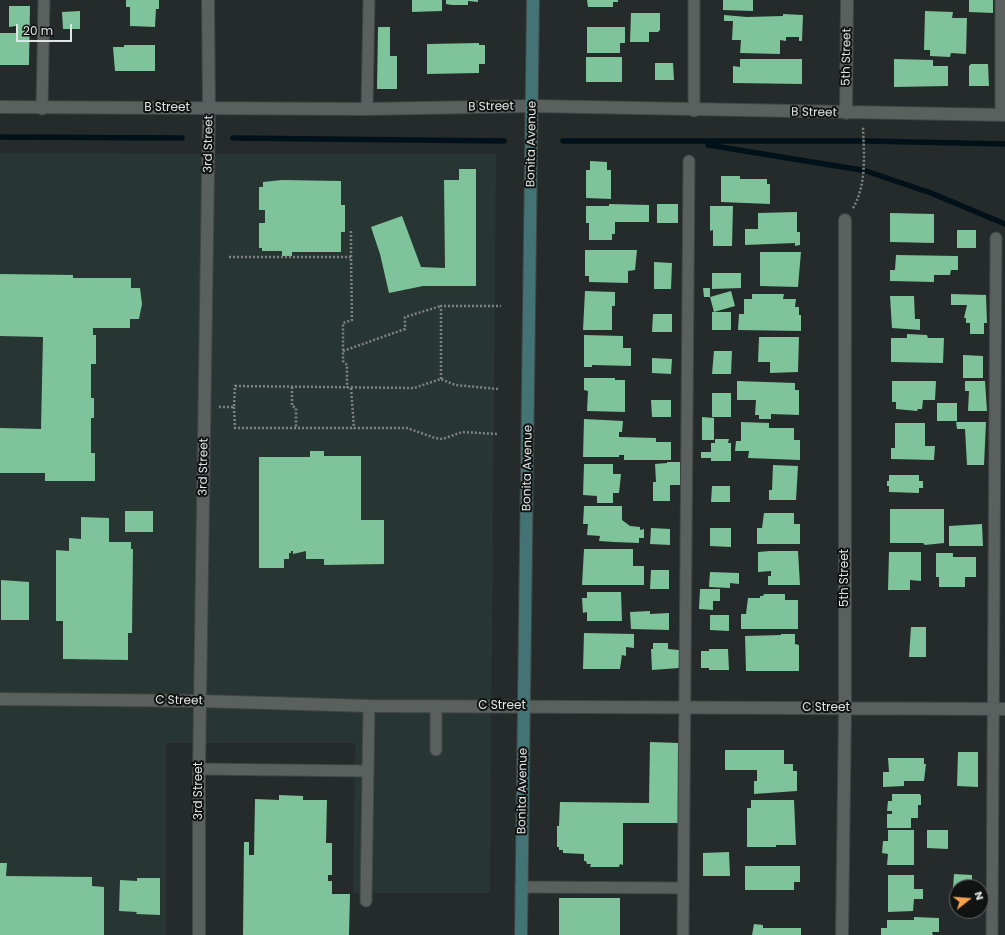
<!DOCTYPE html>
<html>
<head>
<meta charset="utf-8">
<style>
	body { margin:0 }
	#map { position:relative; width:1005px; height:935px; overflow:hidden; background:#252b2a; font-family:Poppins,sans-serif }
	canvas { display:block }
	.north { position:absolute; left:949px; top:879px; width:40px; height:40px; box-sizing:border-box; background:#101312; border:1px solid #636766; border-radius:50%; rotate:73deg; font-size:11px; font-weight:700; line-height:16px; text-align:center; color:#e0e4e3 }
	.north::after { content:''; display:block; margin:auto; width:14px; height:18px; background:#f9a04d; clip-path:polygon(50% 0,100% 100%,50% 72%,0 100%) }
	.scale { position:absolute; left:16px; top:24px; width:56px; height:18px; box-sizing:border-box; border:2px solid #e0e4e3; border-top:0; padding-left:5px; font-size:12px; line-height:14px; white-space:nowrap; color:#e0e4e3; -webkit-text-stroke:3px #101312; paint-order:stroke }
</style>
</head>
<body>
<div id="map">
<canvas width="1005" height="935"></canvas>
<div class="north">N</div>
<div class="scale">20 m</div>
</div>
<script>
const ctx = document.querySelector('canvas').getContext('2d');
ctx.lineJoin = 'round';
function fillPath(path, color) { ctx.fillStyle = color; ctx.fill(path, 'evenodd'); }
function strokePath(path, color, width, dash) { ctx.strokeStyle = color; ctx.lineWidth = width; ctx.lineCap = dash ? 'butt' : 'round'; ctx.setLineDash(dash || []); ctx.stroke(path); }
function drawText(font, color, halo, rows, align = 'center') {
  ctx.font = font + ' Poppins,sans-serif'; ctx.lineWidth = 4; ctx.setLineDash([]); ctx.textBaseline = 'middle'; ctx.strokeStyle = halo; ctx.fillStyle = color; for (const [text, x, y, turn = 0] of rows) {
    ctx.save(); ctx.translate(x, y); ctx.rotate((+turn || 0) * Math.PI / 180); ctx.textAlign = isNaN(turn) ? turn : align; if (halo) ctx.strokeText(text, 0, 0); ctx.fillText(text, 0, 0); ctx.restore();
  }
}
fillPath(new Path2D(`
	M0 153 496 154 490 893H353L355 743H166V935H0Z`), '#283633');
strokePath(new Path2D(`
	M0 137 182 138
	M233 138 504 141
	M563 141H860
	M866 141 1005 144
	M708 145 861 170
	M866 171 931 193 1005 224`), '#00111a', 5.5);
fillPath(new Path2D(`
	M126 0H159V9H156L155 27 130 26V7H126Z
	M412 0H442V11L412 12Z
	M446 0H478V2L468 1V5H452L446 4Z
	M587 0H618V2H613V7H588Z
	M723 0H753V11L723 10Z
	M969 0H993V13L969 12Z
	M9 6H30L29 65H0V33H16V26L9 27Z
	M80 11V29H63L62 12Z
	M925 11 953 12 952 18H967L966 54 951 53 950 57 930 56V50H924Z
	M631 13H660V30L658 32H649V42H630Z
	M783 14 803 15 802 41H799V37H786V41L780 40V54L740 53 741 40H732L733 21H724V15L747 17 783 16Z
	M378 27H390V56H397V89H377Z
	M587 27H625V43H620V53H587Z
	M479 43V45H485V64H479V73L427 74V44Z
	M124 45H155V71H115L113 47H124Z
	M586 57H622V82H586Z
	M740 59H802V84L733 83V66L740 67Z
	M894 59 933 60V66H948V86L894 87Z
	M655 63H673L674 80H655Z
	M971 64H988L989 86H969V66Z
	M590 161 607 162V170H611V199L586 198V170H590Z
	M459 169H476V286H423L389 293 380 254 371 227 402 216 421 267 445 268 444 180H459Z
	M721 176H740V179H767V184H770V204L721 202Z
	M282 180 341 181V205H345V232H341V252H292V256H282V251H262V248H259V223H265V210H259V187H263V182Z
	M609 204 649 205V222H615V234H612V240H589V223H586V206H609Z
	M657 204H678V223H657Z
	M710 206H733L732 246H713V230L710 231Z
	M797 212V232H800V245L795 246V243L745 245V229H758V213Z
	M890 213 934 214V243L890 242Z
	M957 230H976V248H957Z
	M585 250H637L635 270 628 271V283L589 282V276H585Z
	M760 252H801L798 287 760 286Z
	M896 255 958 256V270H951L950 275H934V282L890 281V270H895Z
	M654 262 672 263 671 289H654Z
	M712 273H741V288L712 289Z
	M0 274 73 275V278H131V288H140L142 304 139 319H130V328H93V335H96V364H91V398H94V418H91V453H95V481H45V473H0V428L41 429 43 337 0 336Z
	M703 288H710V297H704Z
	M585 291 615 292V306H612V330H583Z
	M731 291 735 306 714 312 710 297Z
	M752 294H784L783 299H796L795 307H799V315H801V331L738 330 739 314H744V299H752Z
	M951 294 986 295 987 323H984V334H970V323H966V318H964L967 305H951Z
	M890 296H914L915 319H920V330L892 328Z
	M712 312H731V330H712Z
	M653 314H672V332H652Z
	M907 334 927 335 928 338H944L943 363 891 362V338H907Z
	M584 335 623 336V348H631V366L592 365V367H584Z
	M759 337H799L798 372 770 373V362H758Z
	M714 351H732L731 374H712Z
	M963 355 983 356V378H963Z
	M652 358 672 359 671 374 652 373Z
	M584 378H615V380H625V412L587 411 588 391 584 390Z
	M737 381 795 383V390H799V415L771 414V419H759V415H755L756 400H737Z
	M892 381H936L935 400H923L922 409H918L917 411 896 409V402H892Z
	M965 381H985L987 411H968L969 391H965Z
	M712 393H731V417H712Z
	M651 400H671V417H652Z
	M937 403H957V421H937Z
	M702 417 714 418V440H702Z
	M584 419 623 421 622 432H619V437L656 438V442H671V460H624V455H619V457H583Z
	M741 422 769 423V428H794V440H800V460L748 458 749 451H735L736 441H741Z
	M956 422H986L984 465H967L965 429H957Z
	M895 423H925V446H935L934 460 891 459V448H895Z
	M715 439H729L728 443H731V461H711V458H701V452H711V443H715Z
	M310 451H324V456H361V520H384V564L324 565V559H306V551L293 554V551H291V553H289V559H284V568H259V457H310Z
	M667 462H680V485H670V501H653V482H656L655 464 667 463Z
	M584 464H613V474H621L619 493H613V503H597V496L583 495Z
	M773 465 798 466 796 500H769V490H772Z
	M889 475H919V481H923V488H919V493L889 492V486H887V481H889Z
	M712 486H730V502H711Z
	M584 506H622V520L630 526 640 527V530L644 529V538H639V543L614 542 599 541 600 536 587 535 588 524H583Z
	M890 509H944V543L925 545 923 543H890Z
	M125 511H153V532H125Z
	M764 513H794V524H800V544H757V528H762Z
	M81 517 109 518V542H131V549H133L132 633H128V660L63 659V621H56V550L69 551V538L81 539Z
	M982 524 983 546H949V526Z
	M651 528 670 529V545L650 544Z
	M710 528H731V547L710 546Z
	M584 549H633V566H644V585H582Z
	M770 551H798L800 585H768V576H771V571L758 572V552Z
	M889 552H921V581L910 580V590H888Z
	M936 553H953V557H976V577H965V587H939V577H936Z
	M651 570H669V589H650Z
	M710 572 739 573V584L730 583V588L709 587Z
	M1 580 29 582V620H1Z
	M700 589H720V601H713V610L699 609Z
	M587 592H621L622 621H587V612L583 613 582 598H587Z
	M764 594H785V600H798V629H741V614H746L748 598H760V596H763Z
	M650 611V614L669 613V630L631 629 630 612Z
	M710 615H729V631L710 630Z
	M911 627H926V657H909Z
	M584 633 634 634V648L626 647V656L622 655 620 669H583Z
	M781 634H795V644L799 645V671H746L745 636 781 635Z
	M653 643H668V649L679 650V668L652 670 651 649H653Z
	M709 649H728L729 670H709V668H701V651H709Z
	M650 742 679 743 678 823H623V865L620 864 619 867H590L591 864H587L586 861H584V854L563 853V850H559V847H557V826H559L560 802 649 803Z
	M725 750H784V764H793V771H797V791L754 794V781H757V770H725Z
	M958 752H978V787L957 786Z
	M888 758H924V764H926L924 781H904V786L883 787V772H889Z
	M892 794H920L921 796V805H918V818H911V828H887V814H892V811H887L888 801H892Z
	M279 795 303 796V800H327L326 843H332V875H328V881H332V894H350L349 935H243L244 842H249V855H254L255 799 279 800Z
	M751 800H794L796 845H776V847H747V808H751Z
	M888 830H914V865H887L888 854 882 853 883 841H888Z
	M927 830H948V849L927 848Z
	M729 852 730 876H703V853Z
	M0 863H7L6 876 92 877V886L104 887V935H0Z
	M745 866H800V882H794V890H745Z
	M954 874 972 875V887L953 888Z
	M888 875H914V889H923V899H914L913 911 888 912Z
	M137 878H160V915L136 914 137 912 119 911 120 880 137 881Z
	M559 898H620V935H559Z
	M914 917 939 918V932H932L933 935H881V928H887V920H914Z
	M754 924 763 925V928H801V935H752Z`), '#7ec399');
const service = new Path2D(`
	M1001 0V115
	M42 109 44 0
	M367 109 369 0
	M694 111V0
	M436 750V706
	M199 769 368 771
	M521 887 683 888
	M366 901 369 706
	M683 935 689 161
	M992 935 996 238`);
const minor = new Path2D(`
	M0 107 367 109 533 106 1005 115
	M846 113 847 0
	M0 699 200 701 369 706 1005 709
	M199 935V769L209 108 208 0
	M842 935 845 709V220`);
const secondary = new Path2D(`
	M521 935 533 0`);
strokePath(service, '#404644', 13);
strokePath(minor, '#404644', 14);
strokePath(secondary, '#404644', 14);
strokePath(new Path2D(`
	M853 208C867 184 864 154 863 127
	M229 257H351L352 320 343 323V361L347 365V388
	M351 257V229
	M343 351 405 329V317L441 306
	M441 379V306H501
	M292 387V406L296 408V427
	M351 388 354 429
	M219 407H234L235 386 414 388 441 379 455 385 498 389
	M234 407 235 428H407L435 438 443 439 462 432 498 434`), '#7e8382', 2.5, [2, 2]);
strokePath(service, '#59605e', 11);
strokePath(minor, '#59605e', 12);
strokePath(secondary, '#437375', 12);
drawText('12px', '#e0e4e3', '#101312', [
	["5th Street",847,57,-89],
	["B Street",491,107,-1],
	["B Street",167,108],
	["B Street",814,113,1],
	["3rd Street",209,144,-89],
	["Bonita Avenue",532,144,-89],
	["3rd Street",204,467,-89],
	["Bonita Avenue",528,468,-89],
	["5th Street",845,578,-90],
	["C Street",179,701,1],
	["C Street",502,706],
	["C Street",826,708],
	["3rd Street",199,791,-90],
	["Bonita Avenue",523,791,-89]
]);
</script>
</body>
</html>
